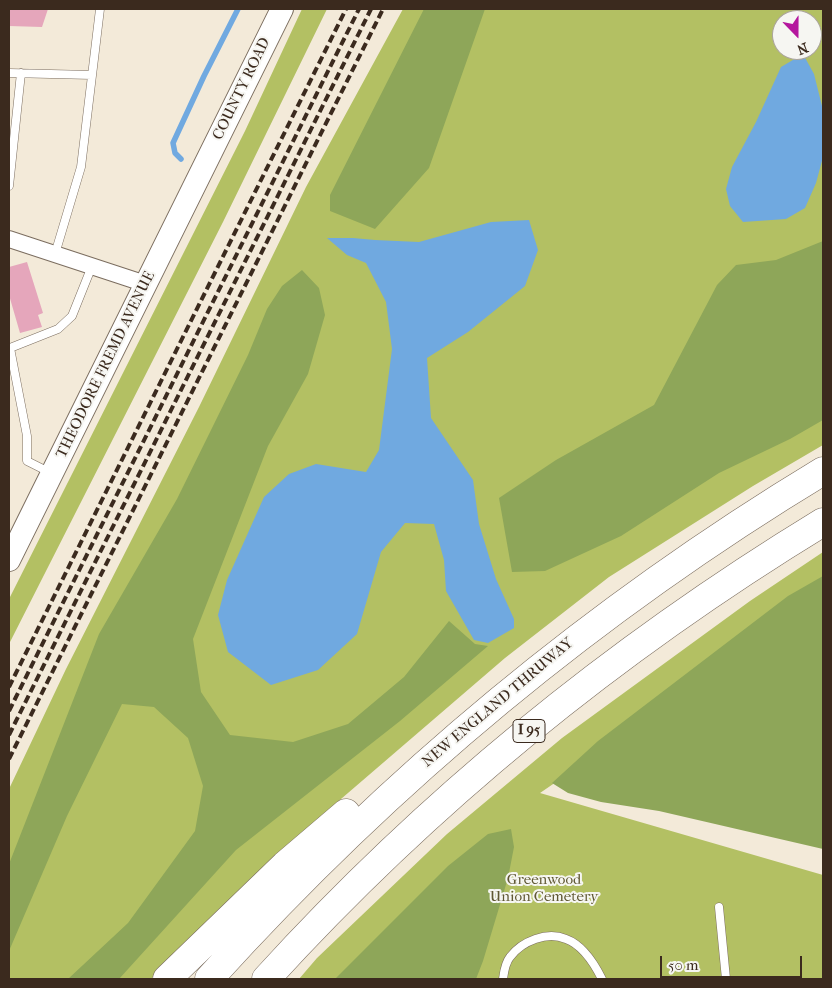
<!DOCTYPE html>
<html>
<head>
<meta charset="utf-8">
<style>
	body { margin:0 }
	#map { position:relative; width:832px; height:988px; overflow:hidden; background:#f3ead9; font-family:"IM FELL French Canon",serif }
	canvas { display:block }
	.frame { position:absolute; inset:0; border:10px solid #3b2a1e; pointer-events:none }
	.north { position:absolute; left:772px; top:10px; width:50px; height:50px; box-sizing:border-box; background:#f6f6f2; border:1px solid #aba49d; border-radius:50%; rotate:158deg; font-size:14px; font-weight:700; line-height:20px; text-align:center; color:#3b2a1e }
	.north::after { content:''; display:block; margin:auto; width:18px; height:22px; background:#b5179e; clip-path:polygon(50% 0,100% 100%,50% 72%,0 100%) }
	.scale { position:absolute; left:660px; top:956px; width:142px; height:22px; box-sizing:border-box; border:2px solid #3b2a1e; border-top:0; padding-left:6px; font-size:15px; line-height:18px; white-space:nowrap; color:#3b2a1e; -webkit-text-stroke:4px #f6f6f2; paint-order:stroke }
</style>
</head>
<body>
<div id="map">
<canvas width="832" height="988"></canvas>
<div class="frame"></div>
<div class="north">N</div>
<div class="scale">50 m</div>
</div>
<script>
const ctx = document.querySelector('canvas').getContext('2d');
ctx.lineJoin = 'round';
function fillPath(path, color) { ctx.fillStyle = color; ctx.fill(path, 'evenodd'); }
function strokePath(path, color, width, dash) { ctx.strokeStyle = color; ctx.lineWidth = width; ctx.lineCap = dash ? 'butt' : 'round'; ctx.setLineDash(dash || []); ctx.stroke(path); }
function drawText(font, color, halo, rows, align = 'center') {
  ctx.font = font + ' "IM FELL French Canon",serif'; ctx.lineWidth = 4; ctx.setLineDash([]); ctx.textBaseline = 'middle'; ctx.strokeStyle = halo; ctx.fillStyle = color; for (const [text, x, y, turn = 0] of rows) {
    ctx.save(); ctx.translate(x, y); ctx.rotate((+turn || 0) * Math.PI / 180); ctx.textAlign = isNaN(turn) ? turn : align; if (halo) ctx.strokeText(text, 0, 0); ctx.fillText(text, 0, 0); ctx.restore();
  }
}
fillPath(new Path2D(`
	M302 9H327L223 222 9 644V599L245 131Z
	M403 9H823V445L753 486 609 577 505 658 284 848 151 979H9V789L66 669 199 407 306 187ZM782 20H812V50H782Z
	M823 552V599L540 793 823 875V979H299L317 958 447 834 562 738 750 601Z`), '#b3c063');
fillPath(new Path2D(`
	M424 9H485L429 168 375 229 330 211V195Z
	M823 241V420L790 439 719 473 621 536 545 571 512 572 499 498 556 460 654 405 717 285 736 265 776 260Z
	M302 270 319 288 325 315 308 374 268 446 193 639 201 692 230 735 293 742 348 724 404 677 449 621 475 644 488 646 400 721 236 850 119 979H68L128 923 195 831 203 786 188 738 154 707 122 704 67 816 9 951V864L99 634 177 499 248 355 267 309 282 286Z
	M823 576V849L659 811 601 802 568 793 552 783 598 741 788 596Z
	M511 829 514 847 508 878 483 961 476 979H335L448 866 488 834Z`), '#8ea659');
fillPath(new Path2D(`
	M803 54 814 74 823 110V157L816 183 805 208 786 219 743 222 730 206 726 189 732 167 756 122 781 67Z
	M529 220 538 250 525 286 468 332 427 358 431 418 473 480 479 524 496 579 514 619V628L488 643 474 640 446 591 444 560 434 524 405 523 381 552 357 634 318 670 271 685 228 652 218 615 227 580 264 497 289 474 316 464 366 472 379 450 392 349 386 302 366 263 347 255 327 238H353L375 240 419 242 491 222Z`), '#70a9e0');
strokePath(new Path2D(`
	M181 159 175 153 173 143 204 76 238 9`), '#70a9e0', 5.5);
fillPath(new Path2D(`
	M9 9H48L42 27 9 26Z
	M27 262 43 313 38 315 42 327 20 333 9 295V267Z`), '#e5a6bb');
const lane = new Path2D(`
	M9 73 92 75
	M9 186 21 73
	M55 254 81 167 100 9
	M49 472 27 461V436L10 348 58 329 72 316 92 266
	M719 907 726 979
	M503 979C504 972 505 963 510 957 522 941 547 931 566 939 583 945 595 965 602 979`);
const street = new Path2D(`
	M9 239 146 284`);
const secondary = new Path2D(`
	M9 560 282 9`);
const highway = new Path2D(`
	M167 979 285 865 346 813
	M209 979C389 780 593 610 823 471
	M266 979C428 801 618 647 823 522`);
strokePath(lane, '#7b6d5f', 9);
strokePath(street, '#7b6d5f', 18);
strokePath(secondary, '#7b6d5f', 24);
strokePath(highway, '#7b6d5f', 29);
strokePath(lane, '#fff', 8);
strokePath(street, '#fff', 16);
strokePath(secondary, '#fff', 22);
strokePath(highway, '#fff', 28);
strokePath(new Path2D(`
	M9 687 346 9
	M9 711 359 9
	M9 735 371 9
	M9 759 383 9`), '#3b2a1e', 4, [8, 4]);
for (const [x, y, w] of [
	[529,731,32]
]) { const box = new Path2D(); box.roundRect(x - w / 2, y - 11.5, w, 23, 4); ctx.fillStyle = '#f6f6f2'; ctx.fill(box); strokePath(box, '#3b2a1e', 1); }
drawText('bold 14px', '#3b2a1e', null, [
	["I 95",529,731]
]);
drawText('15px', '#3b2a1e', '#f6f6f2', [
	["COUNTY ROAD",242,89,-64],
	["THEODORE FREMD AVENUE",106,365,-64],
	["NEW ENGLAND THRUWAY",498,703,-40]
]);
drawText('15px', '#5f5733', '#f6f6f2', [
	["Greenwood",544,880],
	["Union Cemetery",544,897]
]);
</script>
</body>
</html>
